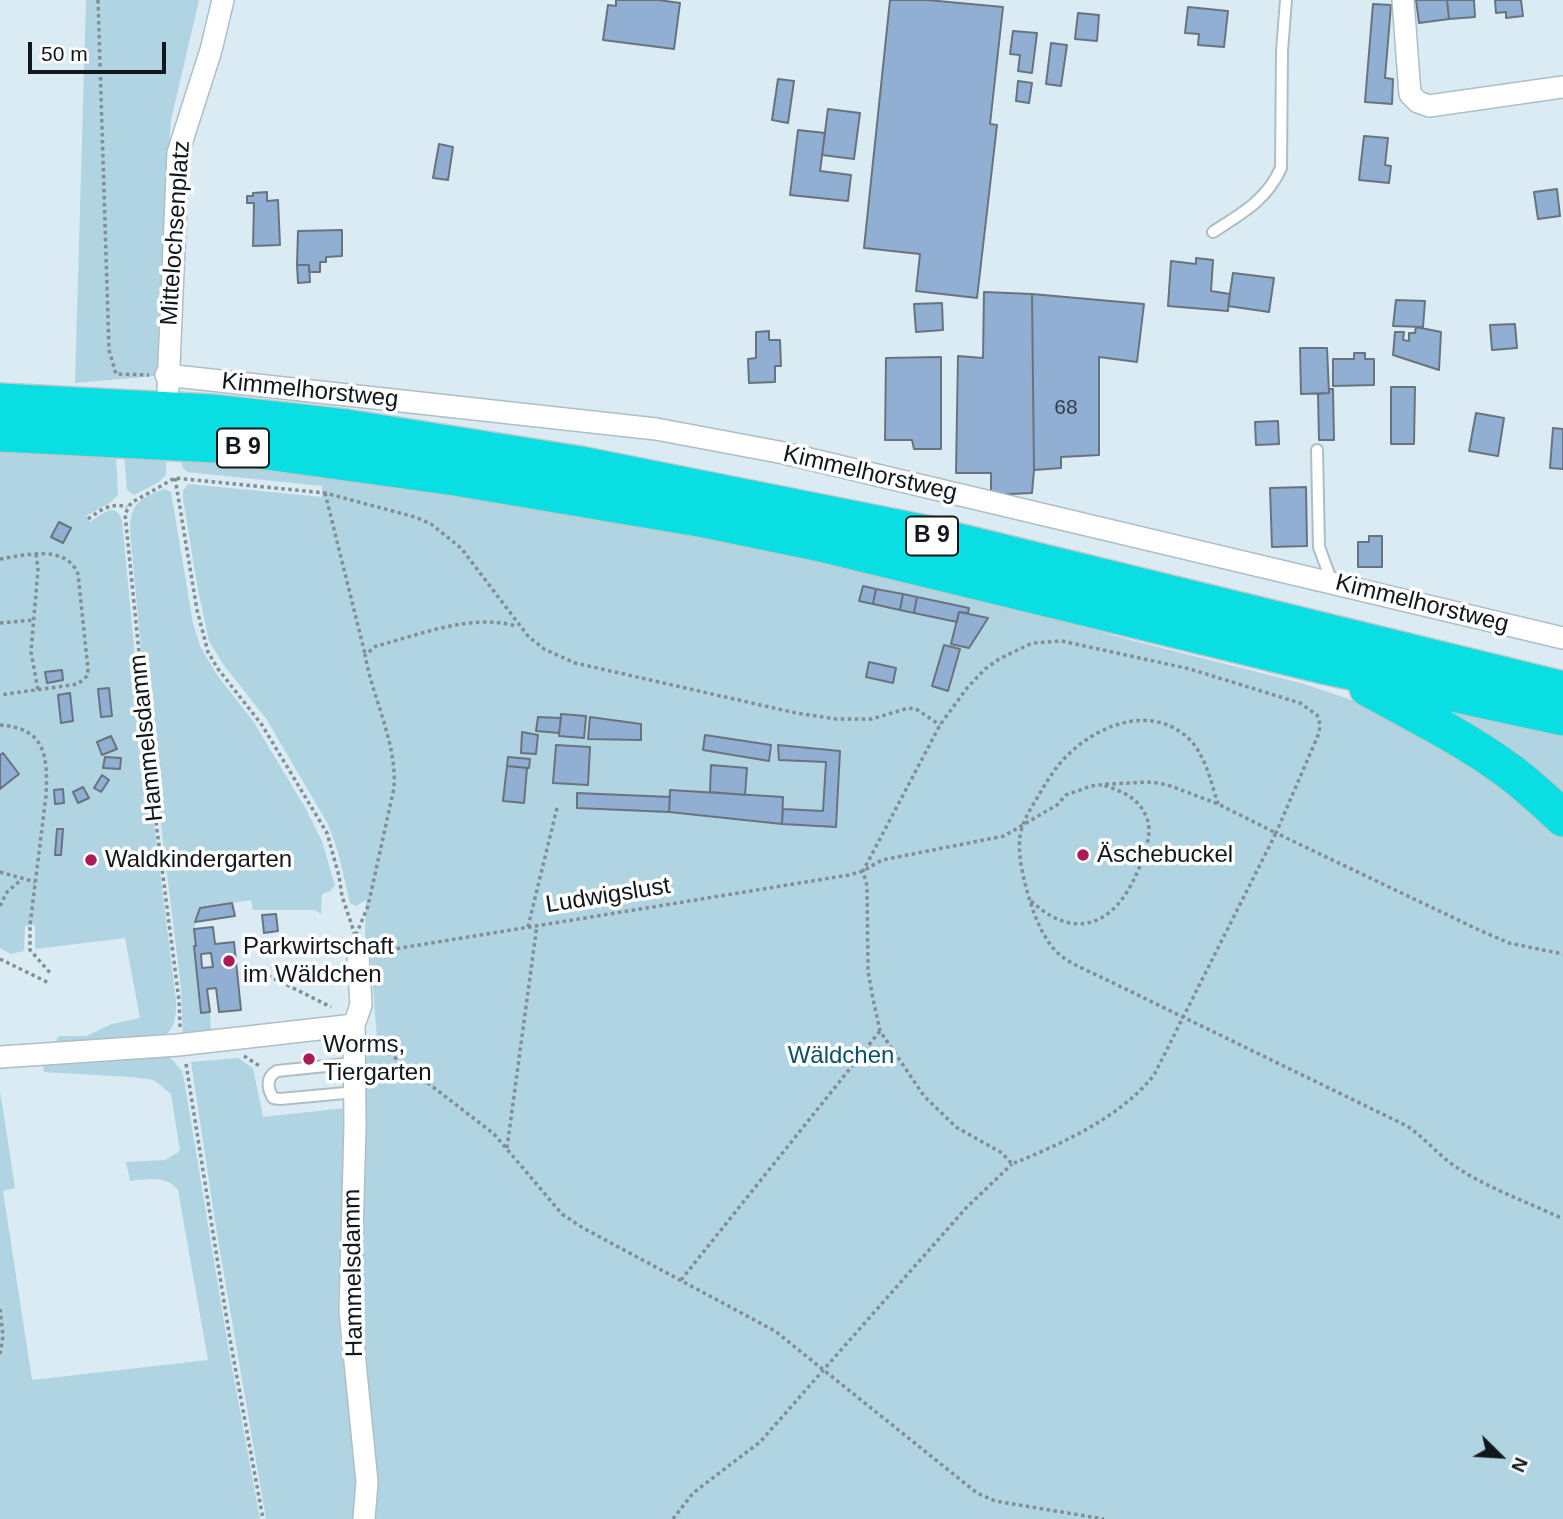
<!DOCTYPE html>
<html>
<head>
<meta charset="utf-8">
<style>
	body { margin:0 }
	#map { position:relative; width:1563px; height:1519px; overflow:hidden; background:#daebf3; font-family:Arial,sans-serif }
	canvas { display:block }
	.north { position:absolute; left:1465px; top:1421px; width:70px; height:70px; -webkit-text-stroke:5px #fff; paint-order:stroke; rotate:114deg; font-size:19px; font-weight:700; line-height:28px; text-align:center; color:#11171a }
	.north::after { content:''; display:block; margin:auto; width:24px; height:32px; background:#11171a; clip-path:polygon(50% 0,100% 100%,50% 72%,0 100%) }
	.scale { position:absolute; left:28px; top:42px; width:138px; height:32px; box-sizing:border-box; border:4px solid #11171a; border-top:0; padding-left:9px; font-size:21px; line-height:24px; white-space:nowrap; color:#11171a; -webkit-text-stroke:5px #fff; paint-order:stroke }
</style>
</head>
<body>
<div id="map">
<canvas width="1563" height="1519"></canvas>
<div class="north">N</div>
<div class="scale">50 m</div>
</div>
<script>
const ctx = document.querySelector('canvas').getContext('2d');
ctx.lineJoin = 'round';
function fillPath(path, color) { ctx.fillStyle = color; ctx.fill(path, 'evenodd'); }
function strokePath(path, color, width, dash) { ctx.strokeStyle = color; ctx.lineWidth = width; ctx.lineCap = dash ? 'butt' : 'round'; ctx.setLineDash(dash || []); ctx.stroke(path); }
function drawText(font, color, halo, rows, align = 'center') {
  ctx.font = font + ' Arial,sans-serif'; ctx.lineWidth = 7; ctx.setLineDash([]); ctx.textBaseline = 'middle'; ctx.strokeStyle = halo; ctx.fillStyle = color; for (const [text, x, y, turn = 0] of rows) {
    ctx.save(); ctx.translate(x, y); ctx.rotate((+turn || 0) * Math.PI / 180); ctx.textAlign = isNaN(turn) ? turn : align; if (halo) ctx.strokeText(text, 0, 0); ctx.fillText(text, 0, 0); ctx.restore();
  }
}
fillPath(new Path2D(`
	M86 0H199L171 120 164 218 166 375 75 383Z
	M0 447 116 454 118 495 111 502 86 516 90 522C101 514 116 501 122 520L140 710 176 1000C176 1017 176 1029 161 1038L55 1047 57 1038 60 1036H86L112 1024 140 1018 125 938 35 949V925L25 926 24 951 11 954 0 948Z
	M180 453 585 509 948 590 1134 641 1301 683 1376 708 1423 730 1563 830V1519H367L355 1329 364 1063 367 1056 378 1050 371 962 365 935 366 900 356 906 350 903 338 852 328 824 267 720 223 664 209 641 198 590 183 499V491L188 484 322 497V486L187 472 182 466Z
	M124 454 166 457V475L159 482 134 495 127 490Z
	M164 489 171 492 193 623 200 646 217 675 253 721 306 809 322 841 335 886 330 891 322 894 321 914 315 910H253L251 900 200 908 194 929 196 946 194 947 201 1013 210 1012 211 1033 183 1036 181 988 145 693 130 531C130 504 140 498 164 489Z
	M1409 701 1563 735V802Z
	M169 1056 182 1071 184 1079 227 1340 260 1519H0V1091L15 1188 3 1191 32 1380 208 1360 178 1190C167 1175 147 1179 130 1181L126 1162 165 1160 180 1151 171 1094 154 1080 132 1077 44 1072 43 1064Z
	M238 1058 253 1068 263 1117 346 1108 338 1303 341 1350 351 1406 357 1466 355 1519H266L217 1234 191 1062Z`), '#b0d4e2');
const building = new Path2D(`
	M616 0H658L680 3 674 49 603 40 608 5 616 6Z
	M890 0H927L1003 7 990 124 997 125 977 298 916 291 920 254 864 248Z
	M1416 0H1447L1449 19 1419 23Z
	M1447 0H1474L1475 17 1449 19Z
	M1495 0H1521L1523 16 1506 18V12L1496 13Z
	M1373 4 1391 5 1385 78 1393 79 1392 104 1365 102Z
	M1188 7 1228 11 1224 47 1198 45 1199 34 1185 33Z
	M1078 13 1099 15 1097 41 1075 39Z
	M1013 31 1037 33 1032 73 1018 71 1020 55 1010 54Z
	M1051 43 1067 45 1061 86 1046 84Z
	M778 79 794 81 788 123 772 120Z
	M1018 81 1032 83 1029 103 1016 101Z
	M828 109 860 113 854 159 822 155Z
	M798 130 825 133 820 171 851 175 848 201 790 195Z
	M1364 136 1388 138 1385 165 1391 166 1389 183 1359 180Z
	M439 144 453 147 448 180 433 178Z
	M1557 189 1560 216 1538 219 1534 192Z
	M267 192V201L278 200 280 245 253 246 254 203H247V196H253V193Z
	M342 230V256L326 257V262H320V272H309V265H297L298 231Z
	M1196 258 1213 260 1211 291 1230 294 1228 311 1168 306 1171 261 1196 264Z
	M297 265H309L310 282 298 283Z
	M1233 273 1274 278 1269 312 1228 306Z
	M984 292 1032 294 1034 470 1032 493 991 495V473H956L958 356 983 358Z
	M1032 294 1144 304 1137 362 1099 357V455L1061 457V468L1034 470Z
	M1396 300 1425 301 1423 327 1393 326Z
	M942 303 943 330 916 332 914 304Z
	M1515 324 1517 348 1492 350 1490 325Z
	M1416 327 1441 332 1439 370 1393 355 1395 332H1404L1403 340 1409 341V333H1415Z
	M769 331V340H780L781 366H775V382L749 383 748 359 756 358V332Z
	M1300 348H1327L1329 393 1301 394Z
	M1354 353H1365V359H1374V385L1333 386V359H1354Z
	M941 357V449H914L912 440H885L886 358Z
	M1391 387H1415L1414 444H1391Z
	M1329 389H1333L1334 440H1319L1318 394 1329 393Z
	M1476 413 1504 418 1498 456 1469 451Z
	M1278 421 1279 444 1256 445 1255 422Z
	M1553 428 1563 429V469L1550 468Z
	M1306 487 1307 546 1272 547 1270 488Z
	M59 522 71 528 63 543 51 537Z
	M1369 536H1382V567H1358V542H1369Z
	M863 586 876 589 873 604 859 601Z
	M876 589 903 594 900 610 873 604Z
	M903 594 917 597 914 613 900 610Z
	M917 597 969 608 968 613 959 612 957 622 914 613Z
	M959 612 988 618 969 648 951 644Z
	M944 645 960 649 948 691 932 686Z
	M869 662 896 668 893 683 866 677Z
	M62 670 63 680 47 683 45 672Z
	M109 688 112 716 101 717 98 689Z
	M70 693 73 721 61 723 58 695Z
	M561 714 586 716 584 738 559 736Z
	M538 717 561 718 559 733 536 731Z
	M590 717 641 724V740L588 739Z
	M522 732 538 735 536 754 521 753Z
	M705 735 771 745 769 761 703 750Z
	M111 736 117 749 102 755 97 742Z
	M556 745 590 747 588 785 553 783Z
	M778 745 840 751 836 827 782 824 783 809 823 811 826 762 779 760Z
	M3 753 19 774 0 789V755Z
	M105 757 121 758 120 769 103 768Z
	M508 757 530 759 529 768 507 766Z
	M711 765 747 768 745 795 710 792Z
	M507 766 527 768 524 803 503 801Z
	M102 775 109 780 101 792 94 788Z
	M83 787 89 798 78 803 73 792Z
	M63 789 64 803 55 804 54 790Z
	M670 790 783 797 782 824 669 812Z
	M577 793 670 797 669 812 577 808Z
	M57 829H63L61 855H55Z
	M232 903 235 916 195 922 200 908Z
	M276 914 278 931 264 933 262 915Z
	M213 927 215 944 234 942 241 1010 219 1012 216 988 207 989 210 1012 201 1013 194 946H196L194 929ZM211 953 213 967 202 968 201 954Z`);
fillPath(building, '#91afd3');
strokePath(building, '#69737e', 2);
const lane = new Path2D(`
	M1213 232C1242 213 1266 201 1281 168L1282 51 1286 0
	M1317 450 1319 547 1329 574 1330 581
	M355 1063 277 1071C266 1077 267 1088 273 1098L280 1099 356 1092`);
const street = new Path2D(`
	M1403 0 1410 94 1418 102 1429 106 1563 87
	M166 375 656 429 784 453 1563 638
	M168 388 178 153 211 50 223 0
	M358 955 361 1005 354 1025 355 1126 350 1312 367 1482 364 1519
	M0 1057 178 1045 354 1025`);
const highway = new Path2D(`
	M0 402 211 413 346 428 580 465 921 533 1563 690
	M0 433 216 444 455 477 699 518 825 544 1327 666 1563 717
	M1368 688C1416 714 1465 739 1509 771 1528 785 1546 802 1563 818`);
strokePath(lane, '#aebec5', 14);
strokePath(street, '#aebec5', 24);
strokePath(highway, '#c6c7c8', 40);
strokePath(new Path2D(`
	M98 0 109 350 116 374 149 375
	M175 478 197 610 208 652 218 669 262 725 327 833 339 876 342 896 356 938
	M325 493 365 654
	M88 519C100 510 112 502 127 507
	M36 554 38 569 31 652 38 690
	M0 559C25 555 66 544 78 574L88 669 87 676 78 684 0 695
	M0 623 34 620
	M0 725C46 728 48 757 46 796L30 925V950L52 975
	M1218 804C1211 782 1205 753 1187 737 1152 706 1103 723 1072 751 1057 764 1047 781 1037 798 1030 810 1022 822 1020 837 1017 857 1026 890 1033 910 1039 927 1049 948 1064 958 1077 967 1093 973 1107 980L1407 1126C1425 1138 1438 1155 1456 1167 1489 1189 1528 1202 1563 1219
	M0 872 35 882
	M1031 901C1081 947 1121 918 1141 863 1146 849 1153 831 1146 816 1138 797 1121 791 1103 785
	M0 906 7 892 22 879
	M528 927 557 808
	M356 935 368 906 394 788C397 742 373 700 365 655L376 646C420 635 471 613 516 626
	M376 952 849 875 863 871 882 860 1004 836 1057 805 1066 795 1091 786 1108 784 1152 782 1168 785 1218 804 1276 833 1154 1075C1120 1118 1061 1144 1012 1164L1002 1153 956 1127 924 1096 880 1031 873 999 868 971 867 886 863 871 940 725 967 688 985 669 999 659 1032 643 1062 641 1190 669 1300 703 1317 715 1320 724 1319 733 1276 833 1479 930 1509 943 1563 954
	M0 959 49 983
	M249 966 331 1007
	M180 1027 179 1000 157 830 125 514 131 503 175 478 325 493 415 517 431 524 461 548 528 636 544 649 575 663 796 713 836 719H872L908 708 916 709 940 725
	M372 1040 494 1134 562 1214 583 1228 775 1331 977 1493 995 1501 1104 1519
	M244 1056 261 1067
	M186 1064 230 1339 263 1519
	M507 1148 537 925
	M681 1280 880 1031
	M0 1309 3 1336 0 1354
	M673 1519 693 1493 760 1442 966 1208 1012 1164`), '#828e93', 3.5, [3.5, 3.5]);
strokePath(lane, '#fff', 10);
strokePath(street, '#fff', 21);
strokePath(highway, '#09dee2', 37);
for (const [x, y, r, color] of [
	[1083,855,7,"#ab1b55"],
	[91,860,7,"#ab1b55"],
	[229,961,7,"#ab1b55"],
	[309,1059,7,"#ab1b55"]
]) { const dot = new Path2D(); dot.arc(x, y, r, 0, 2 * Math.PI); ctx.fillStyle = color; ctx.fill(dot); strokePath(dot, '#fff', 2.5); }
drawText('21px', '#313d48', null, [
	["68",1066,408]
]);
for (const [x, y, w] of [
	[243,448,52],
	[932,536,52]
]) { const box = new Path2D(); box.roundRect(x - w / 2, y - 19.5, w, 39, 5); ctx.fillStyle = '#fff'; ctx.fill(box); strokePath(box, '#11171a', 2); }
drawText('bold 23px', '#11171a', null, [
	["B 9",243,448],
	["B 9",932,536]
]);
drawText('24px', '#11171a', '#fff', [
	["Mittelochsenplatz",176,233,-86],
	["Kimmelhorstweg",310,391,6],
	["Kimmelhorstweg",870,474,13],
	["Kimmelhorstweg",1422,604,14],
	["Hammelsdamm",147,738,-96],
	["Ludwigslust",608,896,-9],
	["Hammelsdamm",354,1273,-91]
]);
drawText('24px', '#11171a', '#fff', [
	["Äschebuckel",1097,855],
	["Waldkindergarten",105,860],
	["Parkwirtschaft",243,947],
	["im Wäldchen",243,975],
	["Worms,",323,1045],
	["Tiergarten",323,1073]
], 'left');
drawText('24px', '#095267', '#fff', [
	["Wäldchen",841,1056]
]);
</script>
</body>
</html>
